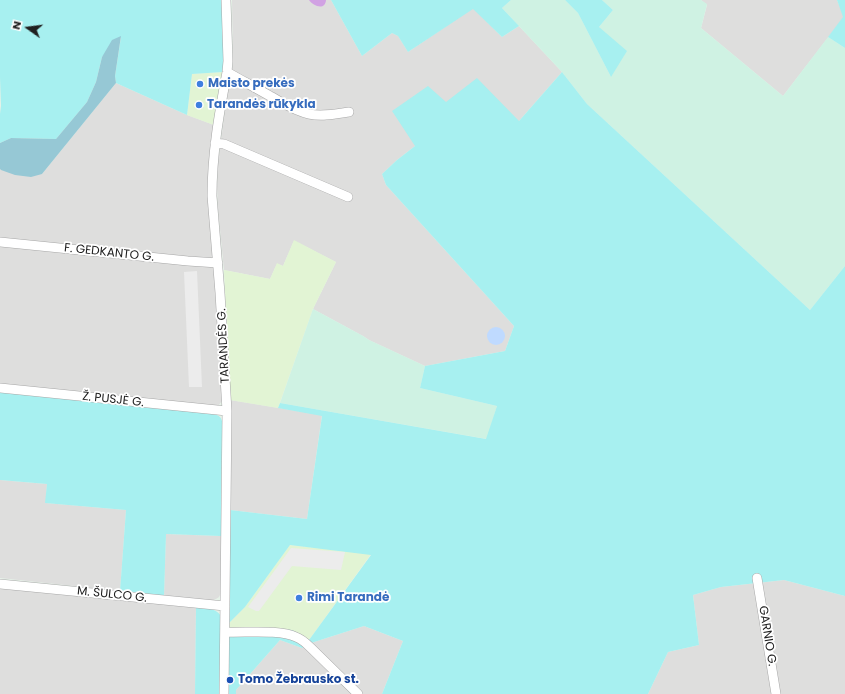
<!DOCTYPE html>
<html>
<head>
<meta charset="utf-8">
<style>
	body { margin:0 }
	#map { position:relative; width:845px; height:694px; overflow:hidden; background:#e6f2e8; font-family:Poppins,sans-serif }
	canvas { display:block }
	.north { position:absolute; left:8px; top:8px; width:40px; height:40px; -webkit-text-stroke:3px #fff; paint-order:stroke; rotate:284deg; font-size:11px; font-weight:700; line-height:16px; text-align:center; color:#202020 }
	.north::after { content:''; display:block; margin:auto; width:14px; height:18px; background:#202020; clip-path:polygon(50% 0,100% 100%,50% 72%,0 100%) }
</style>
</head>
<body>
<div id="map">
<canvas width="845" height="694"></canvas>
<div class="north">N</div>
</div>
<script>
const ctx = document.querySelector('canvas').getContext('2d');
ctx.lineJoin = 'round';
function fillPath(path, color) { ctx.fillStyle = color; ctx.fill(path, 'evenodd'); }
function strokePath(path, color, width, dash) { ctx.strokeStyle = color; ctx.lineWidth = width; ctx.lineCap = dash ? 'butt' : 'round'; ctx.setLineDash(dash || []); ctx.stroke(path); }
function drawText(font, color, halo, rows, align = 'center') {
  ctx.font = font + ' Poppins,sans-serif'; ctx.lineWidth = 3.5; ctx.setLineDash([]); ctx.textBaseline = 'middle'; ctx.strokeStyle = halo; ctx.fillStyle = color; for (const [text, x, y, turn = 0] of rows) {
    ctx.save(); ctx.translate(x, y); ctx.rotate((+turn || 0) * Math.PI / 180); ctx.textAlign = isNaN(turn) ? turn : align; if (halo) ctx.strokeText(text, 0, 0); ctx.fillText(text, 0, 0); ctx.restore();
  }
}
fillPath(new Path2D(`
	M232 0H331L362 56 392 33 398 36 408 52 473 8 502 37 519 26 562 72 519 121 415 146 397 160 382 174 386 185 514 326 505 351 425 366 369 340 363 336 313 309 336 262 294 241 283 266 277 264 270 279 224 270 218 209 217 187 218 163 225 110 233 63Z
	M701 0H837L844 17 783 96 701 28 707 5Z
	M116 83 187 115 214 125 224 391 222 401 218 406 0 385V169L1 170 42 174Z
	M230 400 322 415 307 519 230 510Z
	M0 480 47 484 46 503 126 510 120 591 0 578Z
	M166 534 221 536V593L219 597 216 599 211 601 164 596Z
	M784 580 845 596V694H648L668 652 699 645 693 595 721 587Z
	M0 588 196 607 195 694H0Z
	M364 626 403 641 382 694H236V690L280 640 302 648 311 643Z`), '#dededd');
fillPath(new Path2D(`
	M223 72 214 125 187 115 192 74Z
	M294 240 336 262 313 309 278 408 230 400 224 270 270 279 277 263 283 266Z
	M290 545 371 554 309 640 229 628V623L245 607Z`), '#e2f4d4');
fillPath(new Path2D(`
	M511 0H565L578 13 611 77 599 27 613 10 602 0H701L707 4 701 28 783 96 828 37 845 48V266L810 310 587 104 562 72 502 8Z
	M313 309 363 336 369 340 425 366 420 388 497 406 487 439 280 403Z`), '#cff2e3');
fillPath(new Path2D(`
	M0 0H222L224 56 223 72 192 74 187 115 116 83 115 76 121 37 102 57 96 82 87 102 56 139 11 138 0 143V114L1 106 0 77Z
	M331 0H511L502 8 519 26 502 37 473 9 408 52 398 36 392 33 362 56Z
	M565 0H602L613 10 599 27 627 51 611 77 578 13Z
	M837 0H845V48L828 37 843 17Z
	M562 72 587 104 810 310 845 266V596L784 580 721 587 693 595 699 645 668 652 648 694H382L403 641 364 626 311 643 302 648 280 640 236 690V694H228L229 628 279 629 292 630 309 640 371 555 290 545 245 607 229 623 230 510 307 519 322 416 278 408 280 403 486 439 497 406 420 388 425 366 505 351 514 326 386 185 382 174 397 160 415 146 392 111 428 86 446 102 477 78 519 121Z
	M0 392 215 414C219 416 221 417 222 421L221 536 166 534 164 596 120 591 126 510 45 503 47 484 0 480Z
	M196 607C205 608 215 607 221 616V694H195Z`), '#a7f0f0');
fillPath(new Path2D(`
	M121 36 115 76 116 83 42 174 31 177 15 175 1 170 0 169V143L11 138 56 139 87 102 96 82 102 57 112 40Z`), '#96c8d5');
fillPath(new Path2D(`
	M487 336a9 9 0 1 1 18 0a9 9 0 1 1-18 0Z`), '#bfdaff');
fillPath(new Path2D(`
	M197 271 202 387H189L184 272Z
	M291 548 345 552 341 570 292 566 259 611H256L248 607Z`), '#ececec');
fillPath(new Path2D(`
	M309 0H326C325 11 313 6 309 0Z`), '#d1a2e3');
const minor = new Path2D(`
	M227 72C241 80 256 88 270 96 283 103 295 111 309 114 322 117 336 114 349 112
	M215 143 224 144 348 197
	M0 242 188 261 218 263
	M0 388 227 411
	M757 578 776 694
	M0 584 225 606
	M225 632C245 633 279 629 296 637 302 639 307 644 311 648L358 694
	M224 694 227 411 220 293 212 196C212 154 219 114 227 72L228 61 226 0`);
strokePath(minor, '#a7a7a7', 10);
strokePath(minor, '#fff', 9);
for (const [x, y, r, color] of [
	[200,84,4,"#3f7fe0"],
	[199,105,4,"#3f7fe0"],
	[299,598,4,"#3f7fe0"],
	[230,680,4,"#1a4fb4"]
]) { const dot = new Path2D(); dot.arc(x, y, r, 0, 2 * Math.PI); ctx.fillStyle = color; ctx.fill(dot); strokePath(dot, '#fff', 1.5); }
drawText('bold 12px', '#366cbe', '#fff', [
	["Maisto prekės",208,84],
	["Tarandės rūkykla",207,105],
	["Rimi Tarandė",307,598]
], 'left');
drawText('12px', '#202020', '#fff', [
	["F. GEDKANTO G.",109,253,6],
	["TARANDĖS G.",224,346,-93],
	["Ž. PUSJĖ G.",113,400,6],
	["M. ŠULCO G.",112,595,6],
	["GARNIO G.",767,636,81]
]);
drawText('bold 12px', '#164399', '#fff', [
	["Tomo Žebrausko st.",238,680]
], 'left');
</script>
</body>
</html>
